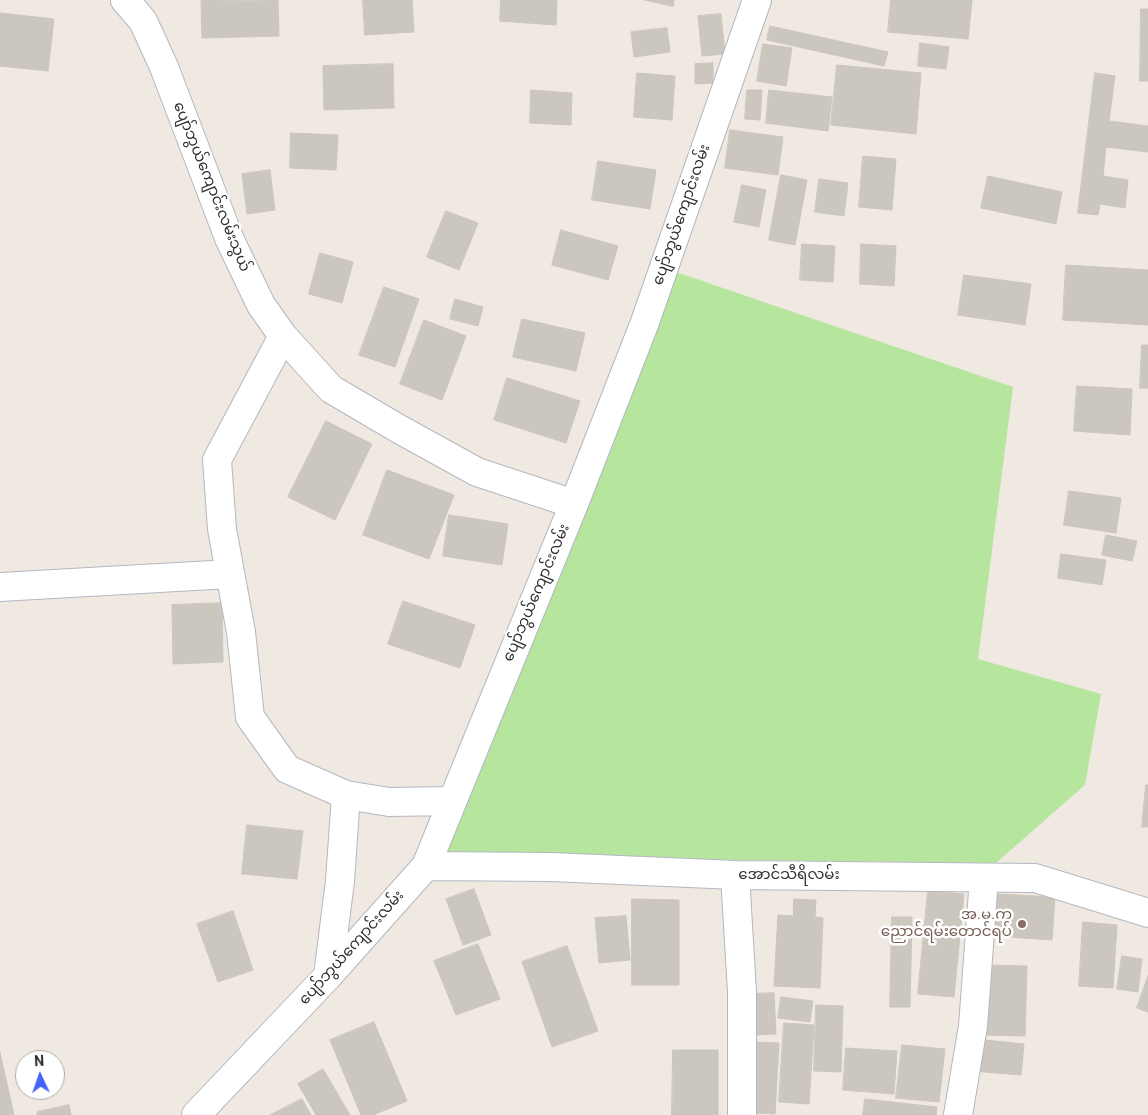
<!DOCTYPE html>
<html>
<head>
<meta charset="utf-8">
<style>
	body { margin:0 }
	#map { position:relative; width:1148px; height:1115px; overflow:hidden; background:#efe9e1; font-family:Roboto,sans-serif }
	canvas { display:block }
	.north { position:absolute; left:15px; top:1050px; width:50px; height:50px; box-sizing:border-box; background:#fff; border:1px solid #ababab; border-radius:50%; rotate:357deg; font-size:14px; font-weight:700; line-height:20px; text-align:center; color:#2e2e2e }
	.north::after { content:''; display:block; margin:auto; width:18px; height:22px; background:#4264fb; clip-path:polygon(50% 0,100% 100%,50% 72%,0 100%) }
</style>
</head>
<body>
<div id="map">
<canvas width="1148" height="1115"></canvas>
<div class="north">N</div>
</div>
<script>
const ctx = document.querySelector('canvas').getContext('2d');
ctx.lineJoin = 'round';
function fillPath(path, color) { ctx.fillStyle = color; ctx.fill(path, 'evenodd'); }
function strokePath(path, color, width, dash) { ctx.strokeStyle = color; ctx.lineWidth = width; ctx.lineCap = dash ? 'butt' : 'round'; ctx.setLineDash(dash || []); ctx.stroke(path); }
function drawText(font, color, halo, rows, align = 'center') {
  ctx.font = font + ' Roboto,"Noto Sans Myanmar",sans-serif'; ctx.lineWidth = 5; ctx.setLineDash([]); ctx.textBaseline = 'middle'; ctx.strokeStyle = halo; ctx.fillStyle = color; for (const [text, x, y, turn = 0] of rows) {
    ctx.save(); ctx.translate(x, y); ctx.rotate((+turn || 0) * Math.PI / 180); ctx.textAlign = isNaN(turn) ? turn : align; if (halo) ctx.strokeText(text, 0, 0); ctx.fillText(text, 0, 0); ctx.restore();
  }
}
fillPath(new Path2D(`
	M673 271 1013 387 978 659 1101 694 1085 785 996 863 479 857 444 851Z`), '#b6e59e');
const building = new Path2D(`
	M278 0 279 36 202 38 201 1Z
	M363 0H412L414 32 365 35Z
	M501 0H557L556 25 500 21Z
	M645 0H674L673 6Z
	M891 0H972L968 39 888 32Z
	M1141 9H1148V81H1140Z
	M0 13 54 19 48 71 0 66Z
	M721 14 725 54 702 56 698 16Z
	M770 26 888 52 884 66 767 40Z
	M667 28 670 52 634 57 631 32Z
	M920 43 949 47 946 69 918 66Z
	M763 44 792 48 786 86 757 81Z
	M713 63V83L695 84V64Z
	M393 64 394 108 324 110 323 66Z
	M837 65 921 73 916 134 831 125Z
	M637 73 675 76 672 120 634 117Z
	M1095 73 1115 76 1109 121 1148 126V152L1106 147 1103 176 1128 180 1125 208 1100 204 1098 215 1078 213Z
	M531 90 572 93 571 125 530 123Z
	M747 90H762L760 120 745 119Z
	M769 90 832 97 828 131 766 123Z
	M730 130 783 137 778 175 725 168Z
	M291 133 338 135 336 170 290 168Z
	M863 156 896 159 892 210 859 207Z
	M598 161 656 170 650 209 592 200Z
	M270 170 275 210 247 214 242 174Z
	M781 175 807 180 795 245 769 240Z
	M988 176 1062 192 1056 224 981 208Z
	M819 179 848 183 844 216 815 212Z
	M742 185 766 190 759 227 734 222Z
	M446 211 478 223 459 270 427 257Z
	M561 230 618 246 608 280 552 265Z
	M802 244 835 246 833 282 800 280Z
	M861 244 896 246 894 286 860 284Z
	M320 253 353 262 342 303 309 294Z
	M1066 265 1148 270V325L1063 320Z
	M964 275 1031 284 1025 325 958 315Z
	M384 287 419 299 395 367 359 355Z
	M455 299 483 307 478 326 450 319Z
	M522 319 585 333 576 371 513 357Z
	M424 320 466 336 442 400 400 384Z
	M1142 345H1148V388H1140Z
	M507 378 580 401 566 443 494 420Z
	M1077 386 1132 389 1130 435 1074 431Z
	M326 421 372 444 335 520 288 497Z
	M387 470 454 495 429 559 363 535Z
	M1069 491 1121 498 1116 533 1064 525Z
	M449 515 508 524 502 565 443 556Z
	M1106 535 1137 541 1132 561 1102 555Z
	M1061 554 1106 560 1102 585 1058 578Z
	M403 601 475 625 460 668 388 644Z
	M222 603 223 662 173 664 172 605Z
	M1146 785H1148V827H1142Z
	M247 825 303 831 297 879 242 874Z
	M474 889 491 935 463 945 446 899Z
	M928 891 964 894 954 997 918 994Z
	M997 894 1055 897 1052 940 994 936Z
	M632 899 679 900V985H632Z
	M794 899 816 900 815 917 823 918 820 988 774 986 778 915 793 916Z
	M233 911 253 970 218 982 197 924Z
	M626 916 630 960 599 963 595 918Z
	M892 917H912L910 1007H890Z
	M1083 922 1117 925 1113 988 1079 986Z
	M478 944 500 999 456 1015 434 961Z
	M567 946 598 1031 552 1047 522 962Z
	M1122 956 1142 959 1138 992 1117 989Z
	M985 965 1027 966 1025 1036 983 1035Z
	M1148 976V1012L1137 1008Z
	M774 993 776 1034 756 1035 754 994Z
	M781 997 813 1001 810 1022 778 1018Z
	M816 1005 843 1006 841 1072 814 1071Z
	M374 1022 407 1101 373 1115H361L330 1040Z
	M784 1023 814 1025 809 1104 779 1102Z
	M975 1039 1024 1044 1021 1075 972 1071Z
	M756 1042 779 1043 775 1114 752 1113Z
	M902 1045 945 1049 939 1102 896 1098Z
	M846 1048 897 1051 894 1094 843 1090Z
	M673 1050H718V1115H672Z
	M0 1053 14 1115H0Z
	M323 1069 350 1115H316L298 1084Z
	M302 1099 311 1115H270Z
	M865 1099 937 1107 936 1115H863Z
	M69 1105 71 1115H37V1112Z`);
fillPath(building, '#cbc7bf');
strokePath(building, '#cbc5ba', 1);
const street = new Path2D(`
	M125 0 143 21 164 67 229 238 261 305 283 336 331 389 399 429 477 472 574 504
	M283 336 217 460 222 529 241 632 250 717 287 769 346 795 340 881 328 976
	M0 587 230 574
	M346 795 389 802 451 801
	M426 866 551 867 735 875 1035 878 1148 913
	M735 875 742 992V1115
	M196 1115 328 976 426 866 574 504 645 322 757 0
	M958 1115 973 1026 984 878`);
strokePath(street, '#b4b7c1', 30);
strokePath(street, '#fff', 28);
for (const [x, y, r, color] of [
	[1022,924,5,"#8d6e63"]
]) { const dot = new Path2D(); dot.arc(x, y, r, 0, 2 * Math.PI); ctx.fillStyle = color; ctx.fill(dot); strokePath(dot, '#fff', 2); }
drawText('15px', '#2e2e2e', '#fff', [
	["ပျော်ဘွယ်ကျောင်းလမ်းသွယ်",211,187,68],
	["ပျော်ဘွယ်ကျောင်းလမ်း",682,215,-71],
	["ပျော်ဘွယ်ကျောင်းလမ်း",537,593,-67],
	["အောင်သီရိလမ်း",789,875],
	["ပျော်ဘွယ်ကျောင်းလမ်း",352,948,-48]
]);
drawText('15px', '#785e54', '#fff', [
	["အ.မ.က",1012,915],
	["ညောင်ရမ်းတောင်ရပ်",1012,932]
], 'right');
</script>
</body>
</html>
